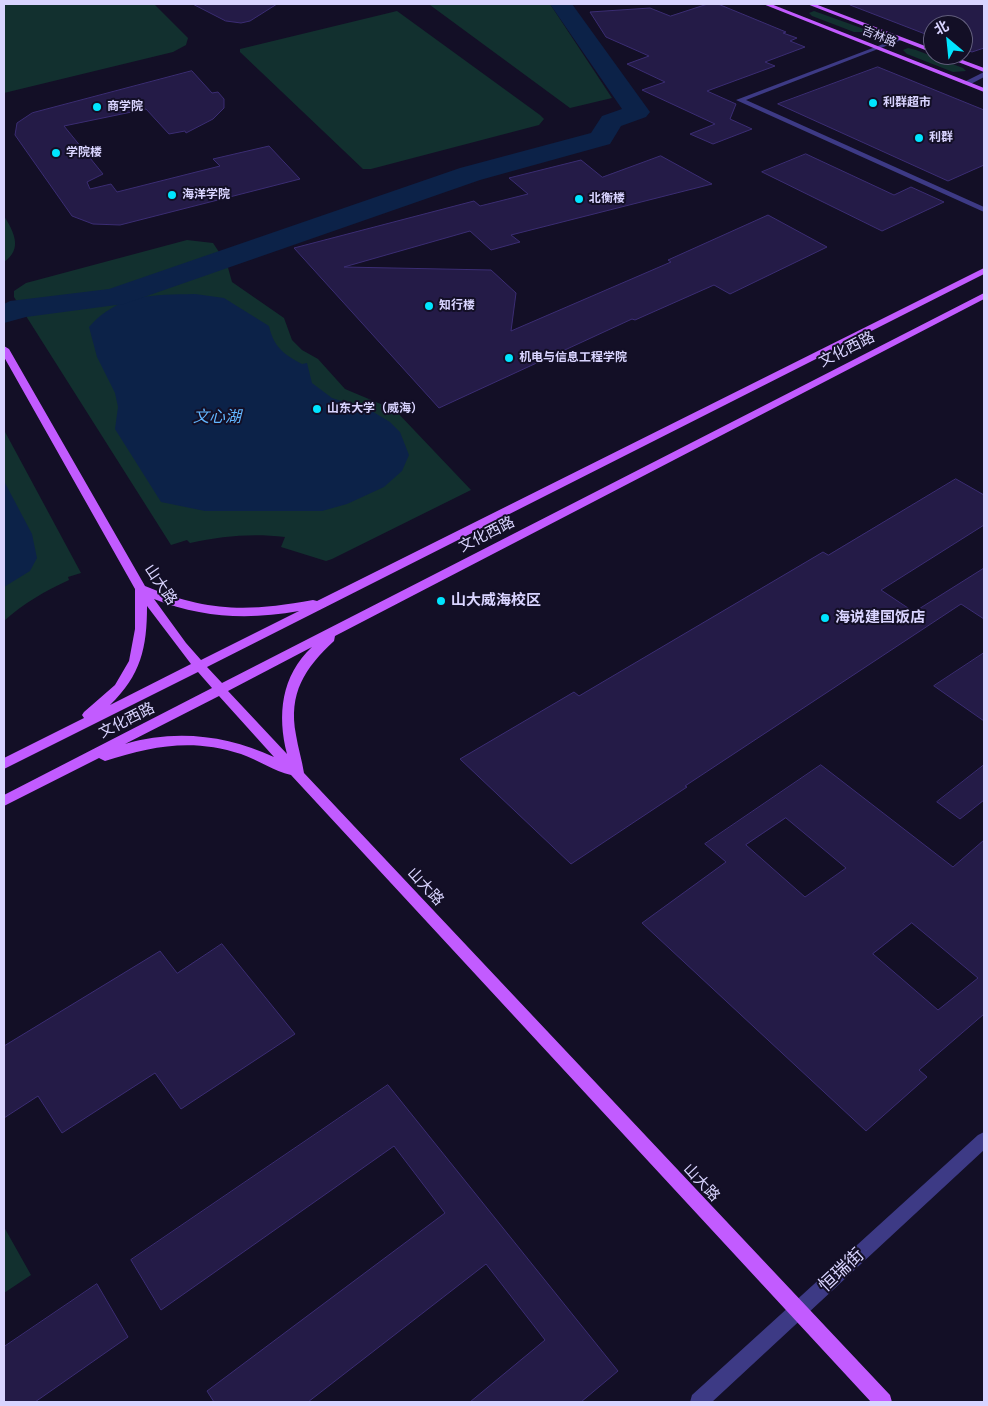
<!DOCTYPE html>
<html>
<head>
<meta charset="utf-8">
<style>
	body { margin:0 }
	#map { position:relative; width:988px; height:1406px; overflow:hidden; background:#130f26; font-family:"DejaVu Sans","Noto Sans SC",sans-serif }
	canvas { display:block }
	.frame { position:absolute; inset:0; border:5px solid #d9d4ff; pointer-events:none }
	.north { position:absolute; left:923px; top:15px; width:50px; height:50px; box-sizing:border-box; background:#130f26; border:1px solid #625e7d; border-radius:50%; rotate:332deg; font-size:14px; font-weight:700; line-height:20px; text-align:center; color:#d9d4ff }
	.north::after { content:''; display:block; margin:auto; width:18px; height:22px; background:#00e5ff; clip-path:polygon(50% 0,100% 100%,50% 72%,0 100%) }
</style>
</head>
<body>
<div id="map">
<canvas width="988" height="1406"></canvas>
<div class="frame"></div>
<div class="north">北</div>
</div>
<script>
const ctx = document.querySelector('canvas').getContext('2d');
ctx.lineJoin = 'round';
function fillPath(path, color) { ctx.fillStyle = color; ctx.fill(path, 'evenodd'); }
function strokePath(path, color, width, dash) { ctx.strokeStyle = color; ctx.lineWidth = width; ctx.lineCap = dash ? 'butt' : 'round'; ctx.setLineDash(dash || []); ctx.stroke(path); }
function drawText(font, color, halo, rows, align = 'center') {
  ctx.font = font + ' "DejaVu Sans","Noto Sans SC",sans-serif'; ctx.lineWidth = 4; ctx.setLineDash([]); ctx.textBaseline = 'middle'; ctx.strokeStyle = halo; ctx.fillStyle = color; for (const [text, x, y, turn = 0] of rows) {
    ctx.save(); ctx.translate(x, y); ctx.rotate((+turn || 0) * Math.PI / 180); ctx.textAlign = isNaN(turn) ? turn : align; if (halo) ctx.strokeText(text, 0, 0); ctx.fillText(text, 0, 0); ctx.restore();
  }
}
fillPath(new Path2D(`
	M4 4H154L188 38 186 45 173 52 4 93Z
	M433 4H550L612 98 570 108 430 5Z
	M397 11 540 115 544 119 539 125 371 169H363L240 52V49Z
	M814 11 864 29 866 32H854L812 16 809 13Z
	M908 48 916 50 963 68 966 71 953 72 907 54 903 50Z
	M4 216C14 232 23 249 4 262Z
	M187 240 213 243 227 264 232 282 284 318 292 340 302 350 318 359 345 389 395 410 471 490 332 559 326 561 281 547 285 537C252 533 222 536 190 543L187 540 171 545 14 297V291L26 283Z
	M4 430 81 573 68 577 69 580C45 591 24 603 4 621Z
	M4 1227 31 1275 4 1293Z`), '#12302f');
fillPath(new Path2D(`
	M195 294 224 298 269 326C274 348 284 354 302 364L307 363 312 383 332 398 370 410 390 422 400 432 409 455 402 471 384 487 347 504 322 511H205L161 502 115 429 118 407 115 393 97 357 89 327C119 293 153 295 195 294Z
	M4 481 32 534 37 558 30 571 4 587Z`), '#0c2248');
fillPath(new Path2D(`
	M550 4H572L650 112 646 117 621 126 610 144 480 180 124 304 26 317 4 323V304L10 301 109 289 460 168 591 133 602 116 622 109Z`), '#0c2248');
const building = new Path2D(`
	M193 4H277L250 21 241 23 226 21Z
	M708 4H718L786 32 783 33 797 38 790 41 805 47 765 62 775 66 707 91 736 104 730 119 752 129 713 144 690 134 715 124 642 90 665 82 627 64 649 56 606 37 590 12 650 8 670 16Z
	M850 4H984V48L972 52 963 49V25H933V37L850 5Z
	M878 67 984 110V165L948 181 778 104Z
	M192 71 212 93 218 92 224 99V108L213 119 186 133 185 131 169 134 146 109 64 126 103 174 87 182 90 189 111 184 117 192 220 166 213 159 269 146 300 179 120 225 93 224 72 216 15 135 17 123 32 113Z
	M806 154 894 195 911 187 944 202 882 231 762 172Z
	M661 156 712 184 511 235 520 242 491 250 470 231 344 267 491 270 516 293 511 331 671 262 668 260 768 215 827 247 730 294 714 285 635 320 632 319 439 408 294 248 474 201 480 206 528 194 509 178 581 160 602 177Z
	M956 479 984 495V525L881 590 914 612 984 568V619L961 604 685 786 687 787 571 864 460 759 574 692 579 696 823 552 828 555Z
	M984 653V721L934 686Z
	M821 765 953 867 984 840V1014L919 1070 927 1077 866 1131 642 923 726 862 705 844ZM786 818 846 868 805 897 746 845ZM912 923 978 978 938 1010 873 954Z
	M984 765V800L960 819 937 802Z
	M222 944 295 1034 181 1109 155 1073 62 1133 38 1096 4 1118V1046L160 951 177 973Z
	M388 1085 618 1371 581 1402H470L545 1340 486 1264 308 1402H214L207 1391 445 1213 394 1146 161 1310 131 1260Z
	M97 1284 128 1337 35 1402H4V1347Z`);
fillPath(building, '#241b47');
strokePath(building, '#3b2d73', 1);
fillPath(new Path2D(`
	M899 38 904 39 746 100 984 207V212L736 100Z
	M984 72V77L969 85 962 83Z
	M984 1132V1150L712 1402H690L692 1395 978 1135Z`), '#3d3a85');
fillPath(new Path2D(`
	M763 4H771L984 88V92Z
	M807 4H815L933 49V53Z
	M940 55H949L984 68V72Z
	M984 268V274L207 667 222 683 984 293V299L335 636 334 641C305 668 288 693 296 735 298 748 302 760 304 773L890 1395 892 1402H871L291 775C274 771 258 760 241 754 192 738 152 746 105 761L99 758 4 806V795L212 688 198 672 4 769V758L84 718 82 715 84 712 115 685 129 661 135 629V589L4 357V346L9 349 145 586C208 612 247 612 313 600L317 601ZM154 599C202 618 249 620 299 611L201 660 186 643ZM147 606 191 664 110 705C141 675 147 648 147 606ZM312 647C281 676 277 715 287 754L228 691ZM219 696 274 757C227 735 175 729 125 744Z`), '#c25bff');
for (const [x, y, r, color] of [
	[873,103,5,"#00e5ff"],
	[97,107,5,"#00e5ff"],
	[919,138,5,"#00e5ff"],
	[56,153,5,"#00e5ff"],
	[172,195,5,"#00e5ff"],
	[579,199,5,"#00e5ff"],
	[429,306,5,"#00e5ff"],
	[509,358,5,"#00e5ff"],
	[317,409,5,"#00e5ff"],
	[441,601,5,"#00e5ff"],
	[825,618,5,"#00e5ff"]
]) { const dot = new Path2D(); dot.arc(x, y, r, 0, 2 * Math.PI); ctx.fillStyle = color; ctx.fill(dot); strokePath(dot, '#130f26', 2); }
drawText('12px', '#d9d4ff', '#130f26', [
	["吉林路",879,37,22]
]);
drawText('bold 12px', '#d9d4ff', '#130f26', [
	["利群超市",883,103],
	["商学院",107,107],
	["利群",929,138],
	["学院楼",66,153],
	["海洋学院",182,195],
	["北衡楼",589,199],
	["知行楼",439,306],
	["机电与信息工程学院",519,358],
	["山东大学（威海）",327,409]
], 'left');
drawText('15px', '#d9d4ff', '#130f26', [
	["文化西路",847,350,-27],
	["文化西路",487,535,-27],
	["山大路",160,585,56],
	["文化西路",127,721,-27],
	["山大路",425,887,47],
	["山大路",701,1183,47]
]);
drawText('bold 15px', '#d9d4ff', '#130f26', [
	["山大威海校区",451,601],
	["海说建国饭店",835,618]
], 'left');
drawText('italic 16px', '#62b6ff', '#130f26', [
	["文心湖",217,418]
]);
drawText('18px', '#d9d4ff', '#130f26', [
	["恒瑞街",842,1271,-43]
]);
</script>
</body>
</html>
